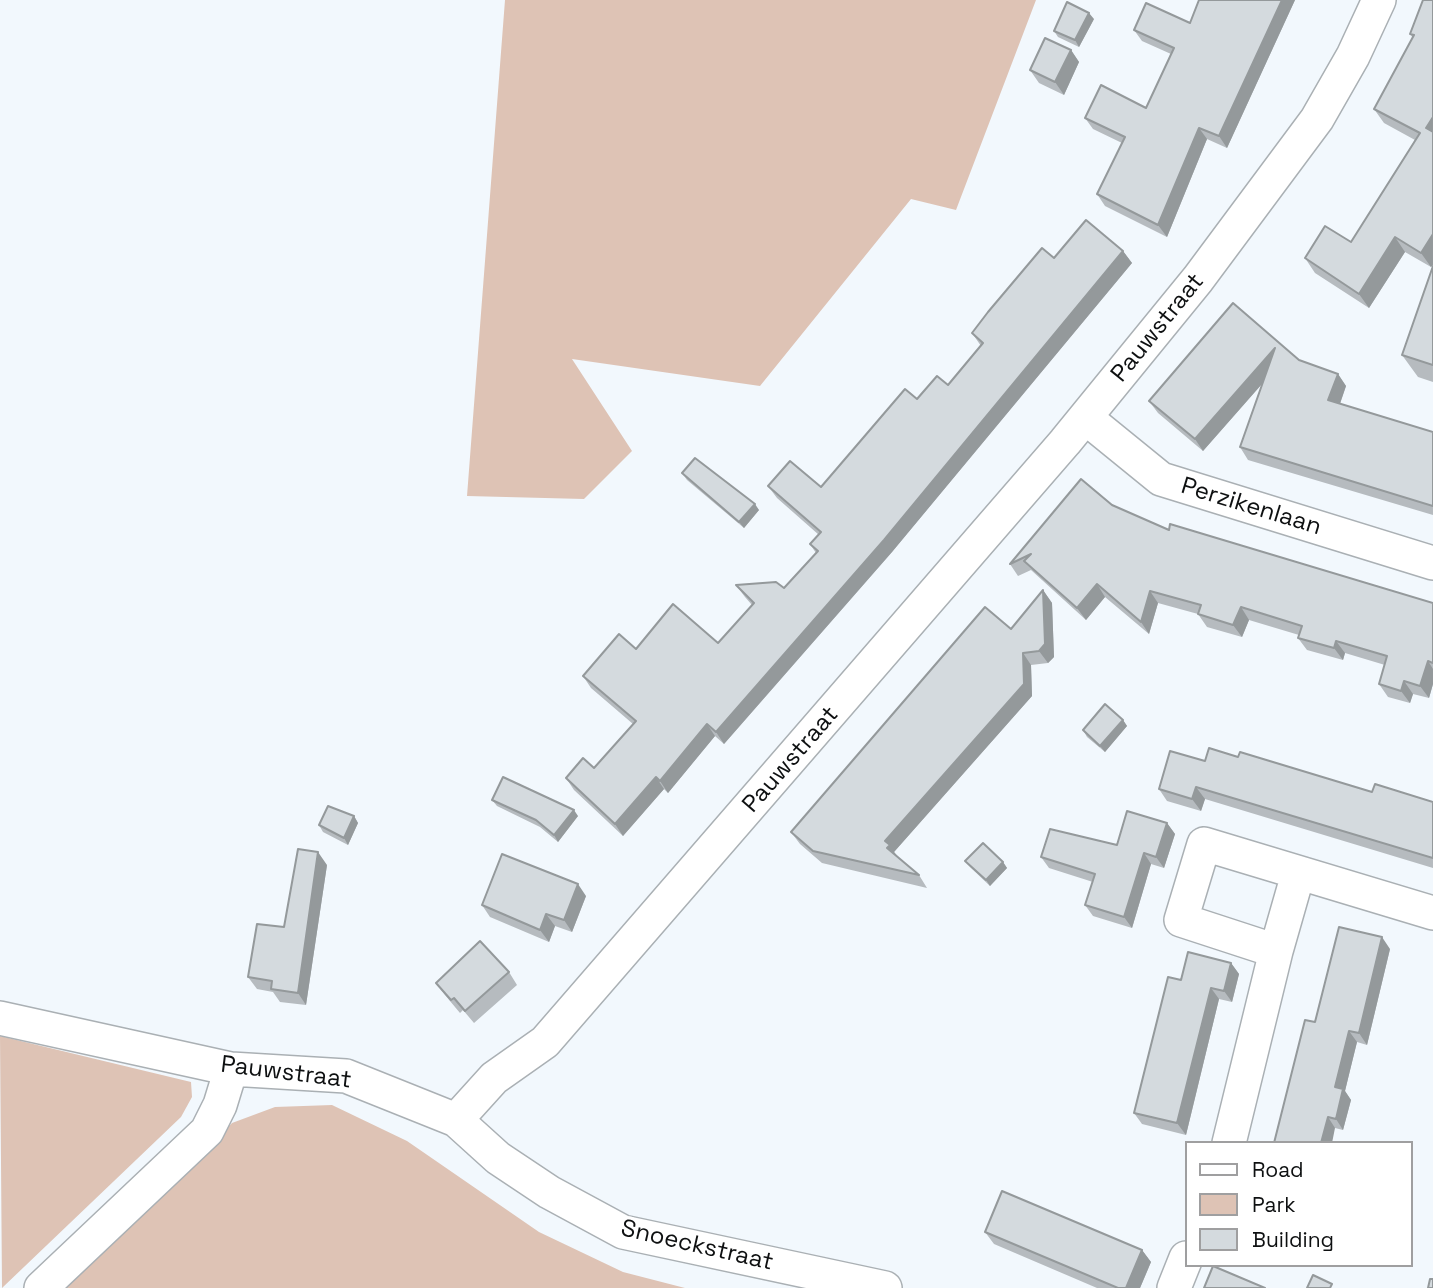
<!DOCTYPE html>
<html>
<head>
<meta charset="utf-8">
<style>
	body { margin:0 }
	#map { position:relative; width:1433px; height:1288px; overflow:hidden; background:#f2f8fd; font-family:"Space Grotesk",sans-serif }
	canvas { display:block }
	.legend { position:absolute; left:1185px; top:1141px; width:228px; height:126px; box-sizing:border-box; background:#fff; border:2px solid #9f9fa0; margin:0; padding:9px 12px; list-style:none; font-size:21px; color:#0e1011 }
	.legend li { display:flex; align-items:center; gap:14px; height:35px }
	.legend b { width:35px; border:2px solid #9f9fa0 }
</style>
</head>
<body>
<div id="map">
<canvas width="1433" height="1288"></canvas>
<ul class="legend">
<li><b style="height:9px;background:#fff"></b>Road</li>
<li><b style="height:19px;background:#dec3b5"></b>Park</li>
<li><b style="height:19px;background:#d4dade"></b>Building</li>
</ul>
</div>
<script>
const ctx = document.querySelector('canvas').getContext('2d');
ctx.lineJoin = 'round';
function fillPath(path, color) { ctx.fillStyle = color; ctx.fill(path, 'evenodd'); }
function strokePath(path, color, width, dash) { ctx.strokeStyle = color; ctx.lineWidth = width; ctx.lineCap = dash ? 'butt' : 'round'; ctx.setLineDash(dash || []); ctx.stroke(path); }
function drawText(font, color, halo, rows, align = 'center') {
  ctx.font = font + ' "Space Grotesk",sans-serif'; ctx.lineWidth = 6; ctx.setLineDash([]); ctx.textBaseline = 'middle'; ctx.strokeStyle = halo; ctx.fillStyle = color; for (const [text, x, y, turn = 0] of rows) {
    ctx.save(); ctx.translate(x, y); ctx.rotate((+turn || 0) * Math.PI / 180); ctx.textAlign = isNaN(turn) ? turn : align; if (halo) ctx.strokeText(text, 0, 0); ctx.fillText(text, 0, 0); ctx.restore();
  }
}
fillPath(new Path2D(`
	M505 0H1036L956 210 911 199 760 386 572 359 632 451 584 499 467 496Z
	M0 1036 191 1082 192 1097 181 1117 2 1288Z
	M332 1105 407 1141 539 1232 623 1272 685 1288H66L184 1174 232 1123 275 1107Z`), '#dec3b5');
const minor = new Path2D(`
	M1086 418 1161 479 1433 563
	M1276 951 1298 874
	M0 1018 231 1069 346 1076 456 1120 498 1158 549 1192 623 1232 885 1288
	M456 1120 494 1078 545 1042 1065 442 1198 279 1317 119 1353 56 1379 0
	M1229 1143 1276 951 1181 920 1204 844 1433 913
	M41 1288 207 1131 220 1105 231 1069
	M1174 1288 1186 1258`);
strokePath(minor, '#aab0b4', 36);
strokePath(minor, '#fff', 33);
fillPath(new Path2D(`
	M1199 0H1295L1227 148 1207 139 1167 237 1105 206 1097 194 1122 143 1093 129 1085 118 1146 108 1171 54 1142 41 1134 30 1190 23Z
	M1433 0V265L1431 267 1405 252 1369 308 1315 273 1305 258 1351 242 1415 140 1384 123 1374 109 1413 38 1410 34Z
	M1094 19 1079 47 1058 37 1054 31Z
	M1071 50 1079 62 1064 95 1039 83 1030 70Z
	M1123 251 1132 263 892 552 724 744 715 736 668 793 664 789 623 836 574 790 566 778 594 768 633 724 591 688 583 676 636 649 718 643 752 605 745 597 736 585 784 588 816 553 810 544 819 535 777 498 768 486 821 487 917 399 948 385 981 346 972 333 1054 258Z
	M1433 266V382L1418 377 1402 355Z
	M1299 360 1338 374 1346 386 1340 404 1433 432V515L1248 460 1240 447 1262 384 1203 451 1158 413 1149 401Z
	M682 473 759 510 744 528 687 480Z
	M1112 505 1169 530 1433 603V684L1429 698 1413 694 1410 703 1388 697 1379 684 1385 665 1345 653 1343 660 1307 650 1298 638 1299 635 1249 620 1242 637 1207 627 1198 614 1158 603 1149 634 1105 597 1086 620 1031 570 1018 576 1010 564Z
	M1043 590 1052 603 1054 657 1048 663 1031 665 1032 696 894 852 898 858 919 875 927 888 822 863 800 844 791 832 1011 629Z
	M1123 720 1127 726 1105 752 1087 737 1083 730Z
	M1238 757 1372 792 1433 802V868L1205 799 1201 811 1167 801 1159 789 1205 761Z
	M492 800 578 816 558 842 540 827 497 806Z
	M354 816 358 823 348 845 323 832 319 825Z
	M1167 823 1175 834 1164 868 1151 864 1132 928 1093 916 1085 905 1093 882 1049 868 1041 857 1117 845Z
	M965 861 1003 862 1007 868 990 886 970 867Z
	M327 865 306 1005 280 1002 273 992 257 989 248 977Z
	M586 896 572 932 555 926 549 942 490 917 482 905Z
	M1390 949 1367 1045 1357 1042 1350 1070 1345 1091 1351 1100 1343 1130 1335 1128 1274 1143 1315 1022Z
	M1231 963 1239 974 1232 1002 1219 999 1186 1135 1142 1124 1134 1113 1181 980Z
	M509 972 517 985 474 1023 463 1010 460 1013 445 995 436 983Z
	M985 1232 1142 1250 1151 1262 1140 1288H1097L994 1244Z`), '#b6bbbf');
fillPath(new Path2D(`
	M1282 0H1295L1227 148 1219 136Z
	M1089 13 1094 19 1079 47 1075 40Z
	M1071 50 1079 62 1064 95 1055 82Z
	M1433 117V138L1426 128Z
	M1199 128 1207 139 1167 237 1158 225Z
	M1433 234V265L1431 267 1421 253Z
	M1395 237 1405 252 1369 308 1359 294Z
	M1123 251 1132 263 892 552 724 744 716 732Z
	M1275 348 1283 360 1203 451 1195 439Z
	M1338 374 1346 386 1337 412 1328 400Z
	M755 504 759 510 744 528 739 522Z
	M1097 584 1105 597 1086 620 1077 608Z
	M1043 590 1052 603 1054 657 1048 663 1039 651Z
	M1150 591 1158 603 1149 634 1141 622Z
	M1241 607 1249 620 1242 637 1233 625Z
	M1336 641 1345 653 1343 660 1334 648Z
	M1023 653 1031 665 1032 696 894 852 899 858 887 848 885 841Z
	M1428 661 1433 669V684L1429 698 1420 686Z
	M1404 681 1413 694 1410 703 1401 691Z
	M1123 720 1127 726 1105 752 1100 746Z
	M707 724 715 736 668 793 660 781Z
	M656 777 664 789 623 836 615 824Z
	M1196 787 1205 799 1201 811 1192 799Z
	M574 810 578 816 558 842 554 835Z
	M354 816 358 823 348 845 344 838Z
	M1167 823 1175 834 1164 868 1156 857Z
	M318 852 327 865 306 1005 298 993Z
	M1144 853 1151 864 1132 928 1124 917Z
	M1003 862 1007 868 990 886 986 880Z
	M578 884 586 896 572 932 564 920Z
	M546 914 555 926 549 942 540 930Z
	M1382 937 1390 949 1367 1045 1359 1033Z
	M1231 963 1239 974 1232 1002 1224 991Z
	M1211 988 1219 999 1186 1135 1177 1123Z
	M1349 1031 1357 1042 1345 1091 1351 1100 1343 1130 1336 1119 1335 1087Z
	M1328 1117 1335 1128 1332 1143H1321Z
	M1142 1250 1151 1262 1140 1288H1126Z`), '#94999b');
const building = new Path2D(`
	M1199 0H1282L1219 136 1199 128 1158 225 1097 194 1125 137 1085 118 1101 85 1146 108 1174 48 1134 30 1146 3 1190 23Z
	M1423 0H1433V117L1426 128 1433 132V234L1421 253 1395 237 1359 294 1305 258 1325 226 1351 242 1420 133 1374 109 1414 35 1410 34Z
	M1067 2 1089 13 1075 40 1054 31Z
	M1045 38 1071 50 1055 82 1030 70Z
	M1086 220 1123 251 884 540 716 732 707 724 660 781 656 777 615 824 566 778 583 758 594 768 636 721 583 676 619 634 636 649 673 604 718 643 754 603 736 585 776 582 784 588 818 551 810 544 821 532 768 486 790 461 821 487 905 389 917 399 937 376 948 385 983 343 972 333 988 312 1042 248 1054 258Z
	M1433 266V365L1402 355Z
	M1233 303 1299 360 1338 374 1328 400 1433 432V506L1240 447 1275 348 1195 439 1149 401Z
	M695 458 755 504 739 522 682 473Z
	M1081 479 1112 505 1169 530 1170 524 1433 603V663L1428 661 1420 686 1404 681 1401 691 1379 684 1387 656 1336 641 1334 648 1298 638 1302 626 1241 607 1233 625 1198 614 1201 605 1150 591 1141 622 1097 584 1077 608 1024 561 1031 554 1010 564Z
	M1043 590 1045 644 1039 651 1023 653 1024 684 885 841 890 845 887 848 919 875 813 851 791 832 985 607 1011 629Z
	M1105 704 1123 720 1100 746 1083 730Z
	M1209 748 1238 757 1240 752 1372 792 1375 784 1433 802V858L1196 787 1192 799 1159 789 1170 751 1205 761Z
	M503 777 574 810 554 835 536 820 492 800Z
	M328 806 354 816 344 838 319 825Z
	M1127 811 1167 823 1156 857 1144 853 1124 917 1085 905 1095 874 1041 857 1050 829 1117 845Z
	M983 843 1003 862 986 880 965 861Z
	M298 849 318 852 298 993 271 989 272 981 248 977 257 924 284 927Z
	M502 854 578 884 564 920 546 914 540 930 482 905Z
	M1339 927 1382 937 1359 1033 1349 1031 1335 1087 1343 1089 1336 1119 1328 1117 1321 1143H1274L1305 1020 1315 1022Z
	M480 941 509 972 465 1011 454 998 451 1000 436 983Z
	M1188 952 1231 963 1224 991 1211 988 1177 1123 1134 1113 1168 977 1181 980Z
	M1002 1191 1142 1250 1126 1288H1118L985 1232Z
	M1213 1266 1265 1288H1204Z
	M1313 1275 1332 1284 1330 1288H1307Z
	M1430 1279H1433V1288H1428Z`);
fillPath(building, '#d4dade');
strokePath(building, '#94999b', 2);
drawText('24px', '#0e1011', '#fff', [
	["Pauwstraat",1158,328,-51],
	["Perzikenlaan",1251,507,17],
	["Pauwstraat",791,760,-49],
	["Pauwstraat",286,1073,7],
	["Snoeckstraat",697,1246,13]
]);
</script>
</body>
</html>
